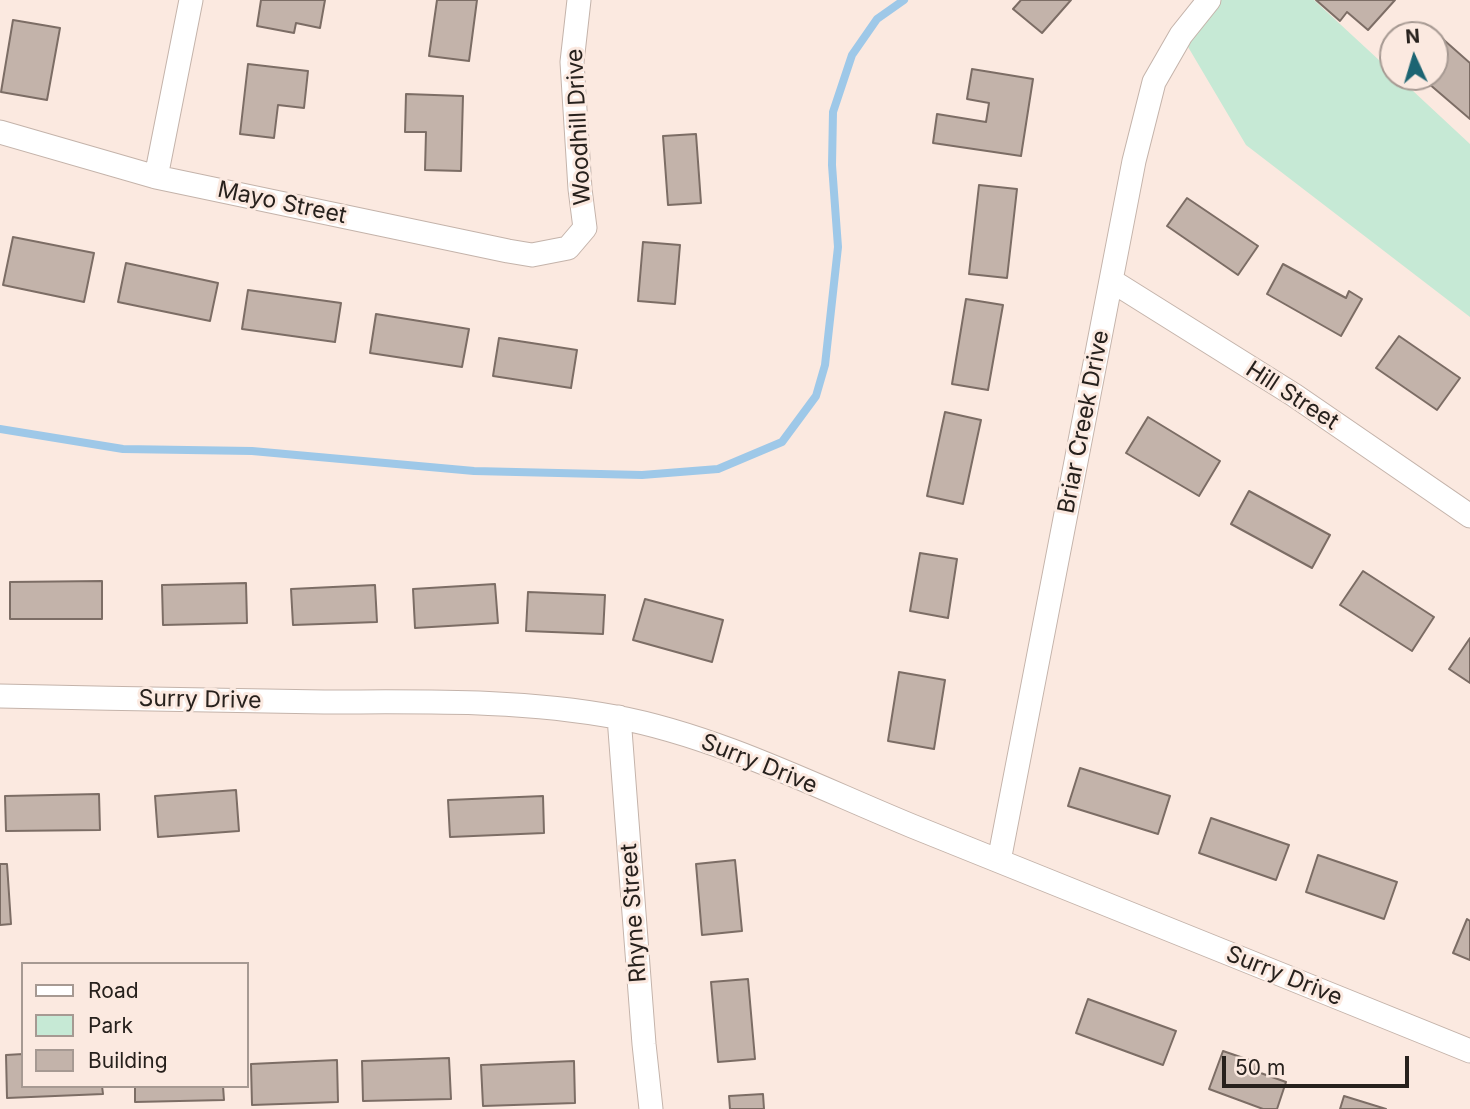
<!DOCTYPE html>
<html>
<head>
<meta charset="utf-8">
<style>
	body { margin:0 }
	#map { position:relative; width:1470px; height:1109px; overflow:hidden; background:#fbe9e0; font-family:Inter,sans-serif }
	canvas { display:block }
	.legend { position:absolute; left:21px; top:962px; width:228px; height:126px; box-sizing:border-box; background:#fbe9e0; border:2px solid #a69992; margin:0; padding:9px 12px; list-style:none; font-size:21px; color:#27211d }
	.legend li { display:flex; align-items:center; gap:14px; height:35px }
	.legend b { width:35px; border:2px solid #a69992 }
	.north { position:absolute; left:1379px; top:21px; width:70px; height:70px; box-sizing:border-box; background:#fbe9e0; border:2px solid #a69992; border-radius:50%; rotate:356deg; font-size:19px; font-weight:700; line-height:28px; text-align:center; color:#27211d }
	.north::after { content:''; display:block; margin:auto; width:24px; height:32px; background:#1c6472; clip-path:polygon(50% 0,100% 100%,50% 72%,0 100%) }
	.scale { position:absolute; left:1222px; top:1056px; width:187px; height:32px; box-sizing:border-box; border:4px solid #27211d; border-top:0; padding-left:9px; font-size:21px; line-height:24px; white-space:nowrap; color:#27211d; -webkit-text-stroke:5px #fbe9e0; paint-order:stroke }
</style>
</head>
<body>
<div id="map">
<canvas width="1470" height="1109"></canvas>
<ul class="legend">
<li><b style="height:9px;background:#fff"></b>Road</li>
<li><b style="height:19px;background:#c6e9d5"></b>Park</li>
<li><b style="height:19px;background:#c3b3aa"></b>Building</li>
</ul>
<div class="north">N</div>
<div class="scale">50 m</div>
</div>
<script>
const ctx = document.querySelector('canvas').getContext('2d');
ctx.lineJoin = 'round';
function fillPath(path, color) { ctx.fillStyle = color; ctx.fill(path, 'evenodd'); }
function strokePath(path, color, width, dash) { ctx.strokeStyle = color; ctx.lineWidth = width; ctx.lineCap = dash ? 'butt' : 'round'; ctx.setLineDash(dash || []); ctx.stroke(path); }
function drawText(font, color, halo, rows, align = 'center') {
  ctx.font = font + ' Inter,sans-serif'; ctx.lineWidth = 6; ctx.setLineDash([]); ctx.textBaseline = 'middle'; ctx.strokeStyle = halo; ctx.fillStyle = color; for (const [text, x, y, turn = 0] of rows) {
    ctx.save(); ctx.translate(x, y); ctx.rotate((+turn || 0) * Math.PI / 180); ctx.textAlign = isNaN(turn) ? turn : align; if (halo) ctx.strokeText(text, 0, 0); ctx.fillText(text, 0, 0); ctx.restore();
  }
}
fillPath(new Path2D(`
	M1209 0H1314L1393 73V77H1398L1470 144V317L1246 145 1181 35Z`), '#c6e9d5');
strokePath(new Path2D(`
	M0 429 123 449 252 451 474 471 642 475 718 469 782 442 816 396 825 365 838 247 832 165 833 112 852 55 877 19 904 0`), '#9ec8e8', 8);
const building = new Path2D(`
	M261 0H325L320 28 296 23 294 33 257 26Z
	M437 0H477L469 61 429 56Z
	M1021 0H1071L1042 33 1013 9Z
	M1316 0H1395L1368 30 1347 12 1340 21Z
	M13 20 60 28 47 100 1 92Z
	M1436 33 1470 63V119L1421 77H1435V35Z
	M248 64 308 71 304 108 278 105 274 138 240 134Z
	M972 69 1033 79 1021 156 933 143 937 114 986 122 989 103 967 99Z
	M406 94 463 96 461 171 425 170 426 132H405Z
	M696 134 701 203 668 205 663 136Z
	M979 185 1017 189 1007 278 969 274Z
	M1187 198 1258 246 1238 275 1167 226Z
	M13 237 94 253 84 302 3 285Z
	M643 242 680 245 675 304 638 301Z
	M126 263 218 283 210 321 118 302Z
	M1283 264 1346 298 1349 291 1362 299 1341 336 1267 294Z
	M248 290 341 303 335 342 242 329Z
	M966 299 1003 305 988 390 952 384Z
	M376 314 469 329 462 367 370 353Z
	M1399 336 1460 378 1437 410 1376 368Z
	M499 338 577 350 571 388 493 376Z
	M945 412 981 420 963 504 927 496Z
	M1148 417 1220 461 1199 496 1126 453Z
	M1249 491 1330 535 1312 568 1231 524Z
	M920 553 957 559 948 618 910 611Z
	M1363 571 1434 617 1412 651 1340 605Z
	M102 581V619H10V582Z
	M246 583 247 623 163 625 162 585Z
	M495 584 498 623 415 628 413 589Z
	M375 585 377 622 293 625 291 589Z
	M528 592 605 595 603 634 526 631Z
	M645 599 723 620 712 662 633 640Z
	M1470 638V683L1449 669Z
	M899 672 945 680 934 749 888 741Z
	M1080 768 1170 796 1158 834 1068 806Z
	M236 790 239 831 158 837 155 796Z
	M99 794 100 830 6 831 5 796Z
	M543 796 544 833 450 837 448 800Z
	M1211 818 1289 845 1276 880 1199 853Z
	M1318 855 1397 882 1384 919 1306 892Z
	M735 860 742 931 702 935 696 864Z
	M0 864H7L11 924 0 925Z
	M1467 919 1470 921V960L1453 953Z
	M748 979 755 1059 718 1062 711 982Z
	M1088 999 1176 1031 1163 1065 1076 1033Z
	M1223 1051 1258 1063 1255 1071 1286 1082 1277 1109H1263L1209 1089Z
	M23 1054V1086H102L103 1094 7 1098 6 1055Z
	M449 1058 451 1099 363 1101 362 1061Z
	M337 1060 338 1102 252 1105 251 1064Z
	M574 1061 575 1103 483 1106 481 1065Z
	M135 1086H223L224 1100 135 1102Z
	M763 1094 764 1109H730L729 1096Z
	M1344 1096 1386 1109H1340Z`);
fillPath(building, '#c3b3aa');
strokePath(building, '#7c6d65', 2);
const minor = new Path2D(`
	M0 132 156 177 508 251 532 255 568 248 585 228 580 189 572 62 579 0
	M156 177 191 0
	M1112 281 1294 395 1470 516
	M0 696C108 698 216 701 324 702 421 702 520 699 616 717 717 736 817 787 912 826 1098 900 1284 976 1470 1051
	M619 717 644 1044 651 1109
	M999 861 1134 161 1154 82 1181 35 1209 0`);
strokePath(minor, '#c4b3aa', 25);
strokePath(minor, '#fff', 23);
drawText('23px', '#27211d', '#fbe9e0', [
	["Woodhill Drive",579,127,-93],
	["Mayo Street",282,203,12],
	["Hill Street",1292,396,33],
	["Briar Creek Drive",1084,422,-79],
	["Surry Drive",200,700,1],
	["Surry Drive",759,764,22],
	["Rhyne Street",634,913,-94],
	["Surry Drive",1284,976,22]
]);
</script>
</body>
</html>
